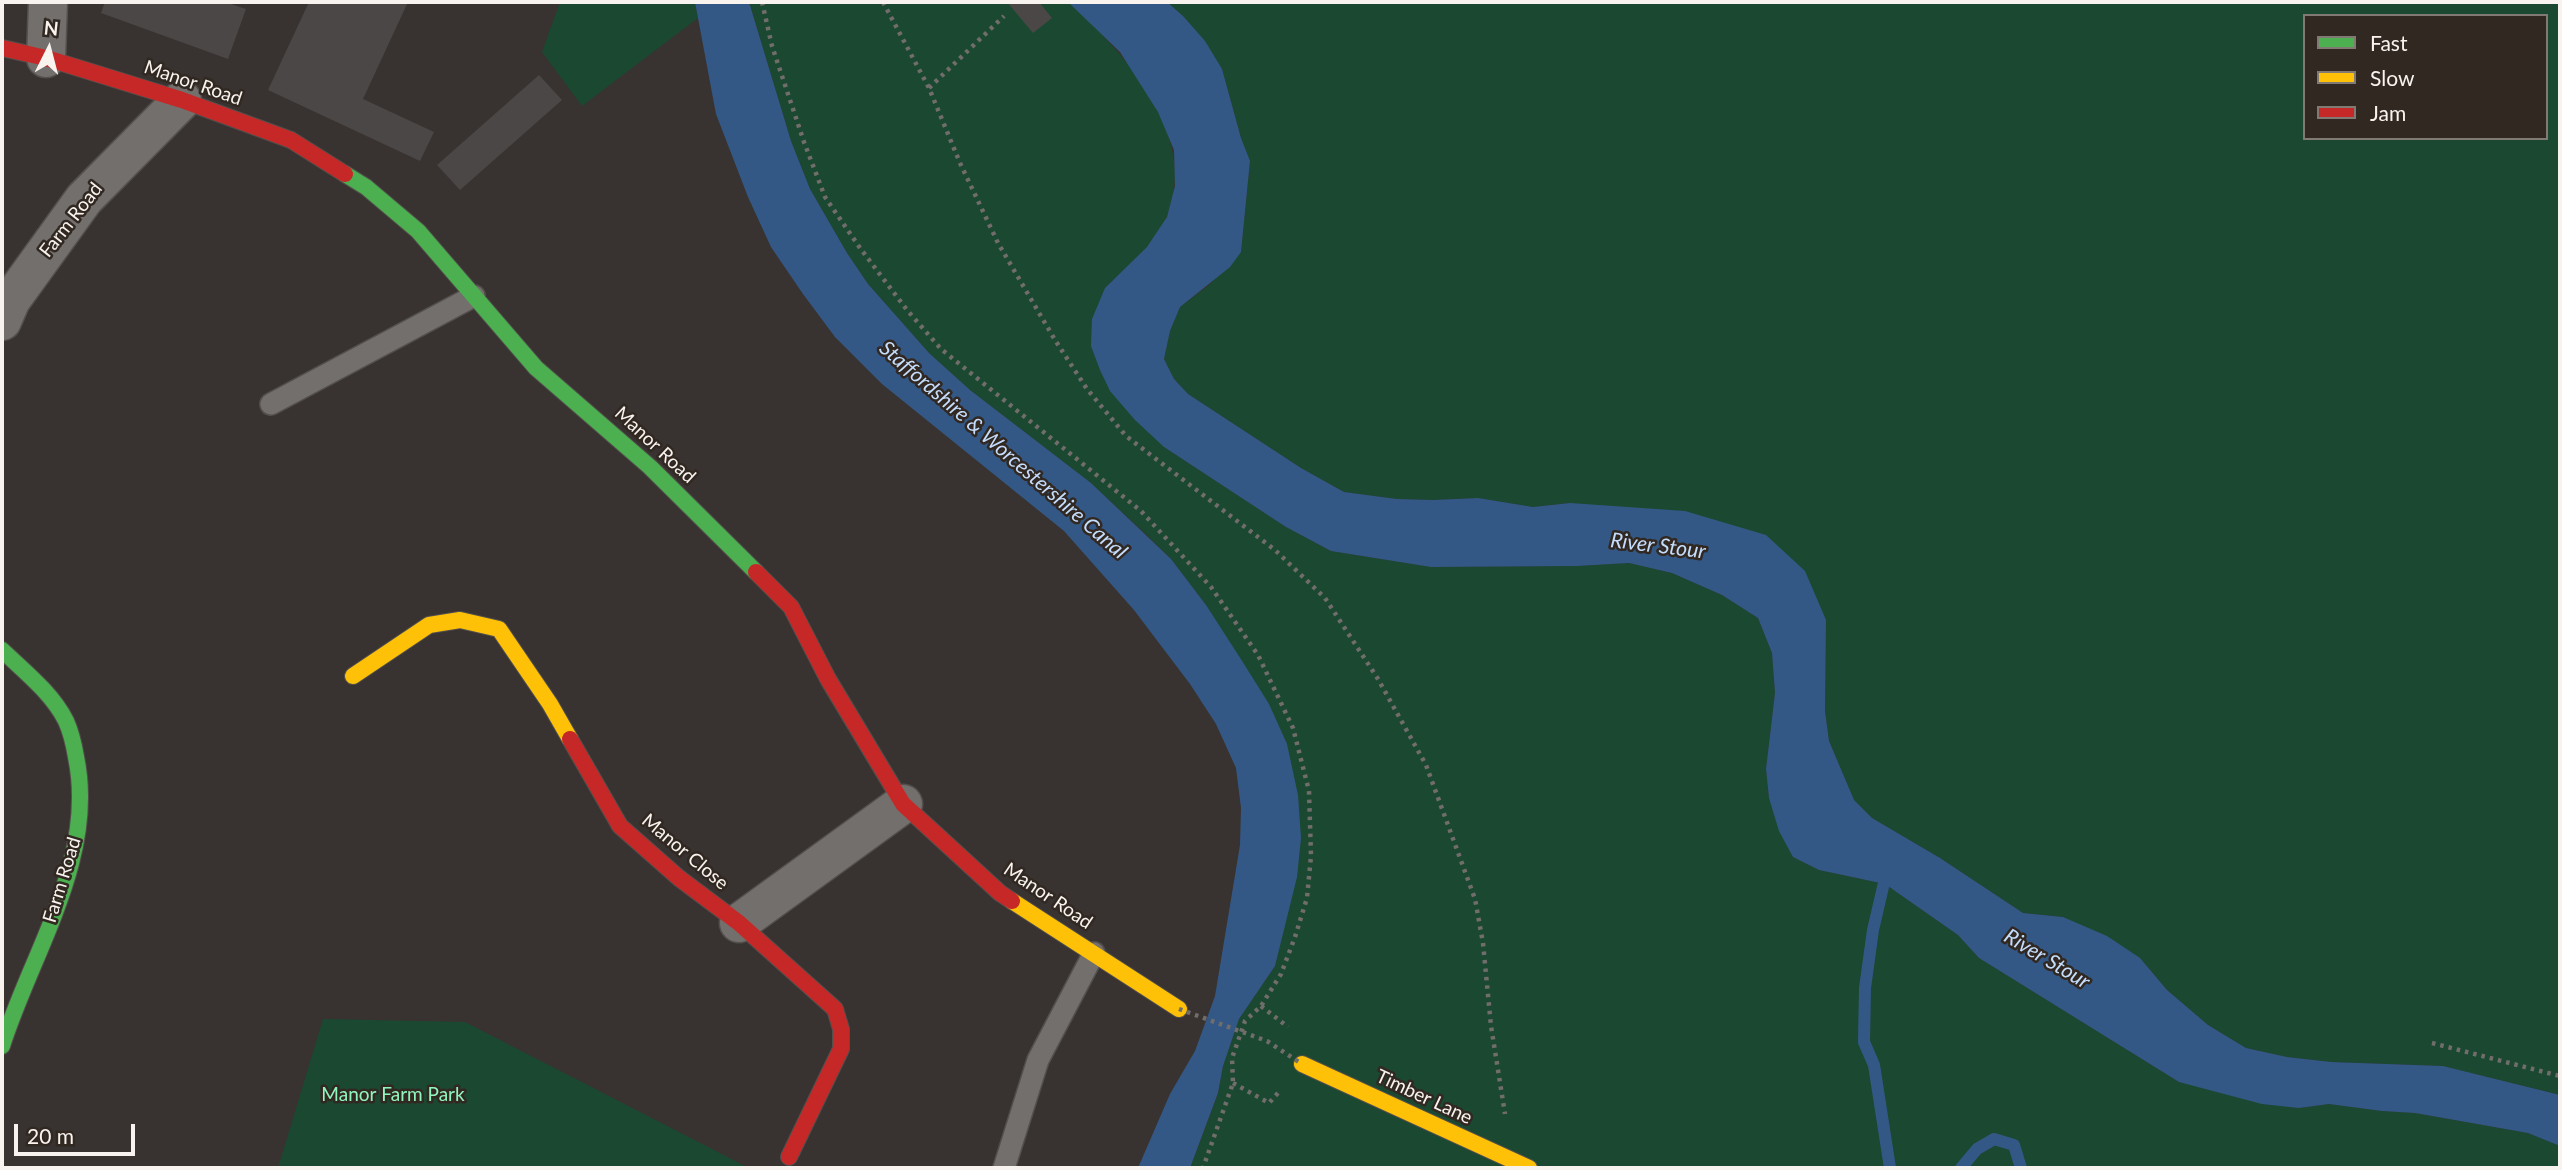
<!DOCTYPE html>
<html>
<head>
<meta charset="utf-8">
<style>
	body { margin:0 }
	#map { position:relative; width:2562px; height:1170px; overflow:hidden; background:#383330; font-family:Lato,sans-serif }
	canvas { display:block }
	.frame { position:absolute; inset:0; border:4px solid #f9f3ef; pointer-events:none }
	.legend { position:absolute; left:2303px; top:14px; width:245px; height:126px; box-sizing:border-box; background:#312822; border:2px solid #817974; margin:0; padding:9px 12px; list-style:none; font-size:21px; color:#f9f3ef }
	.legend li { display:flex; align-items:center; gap:14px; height:35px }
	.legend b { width:35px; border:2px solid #817974 }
	.north { position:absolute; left:14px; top:14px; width:70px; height:70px; -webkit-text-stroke:5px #312822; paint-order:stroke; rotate:6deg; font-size:19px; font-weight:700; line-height:28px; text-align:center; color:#f9f3ef }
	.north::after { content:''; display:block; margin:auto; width:24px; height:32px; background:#f9f3ef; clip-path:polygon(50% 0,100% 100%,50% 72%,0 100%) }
	.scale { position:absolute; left:14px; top:1124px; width:121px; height:32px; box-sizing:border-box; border:4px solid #f9f3ef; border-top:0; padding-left:9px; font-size:21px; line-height:24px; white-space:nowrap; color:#f9f3ef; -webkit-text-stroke:5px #312822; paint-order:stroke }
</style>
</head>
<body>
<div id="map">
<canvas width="2562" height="1170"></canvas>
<div class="frame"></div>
<ul class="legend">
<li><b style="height:9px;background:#4caf50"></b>Fast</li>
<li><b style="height:9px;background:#ffc107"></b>Slow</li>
<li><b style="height:9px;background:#c62828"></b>Jam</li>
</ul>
<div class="north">N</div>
<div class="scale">20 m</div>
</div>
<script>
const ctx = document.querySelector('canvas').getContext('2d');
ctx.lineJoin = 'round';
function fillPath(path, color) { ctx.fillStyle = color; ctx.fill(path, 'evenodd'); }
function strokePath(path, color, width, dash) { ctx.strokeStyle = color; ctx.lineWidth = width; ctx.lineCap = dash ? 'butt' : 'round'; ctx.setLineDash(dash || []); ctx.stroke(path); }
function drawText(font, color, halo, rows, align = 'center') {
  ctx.font = font + ' Lato,sans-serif'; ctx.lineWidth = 5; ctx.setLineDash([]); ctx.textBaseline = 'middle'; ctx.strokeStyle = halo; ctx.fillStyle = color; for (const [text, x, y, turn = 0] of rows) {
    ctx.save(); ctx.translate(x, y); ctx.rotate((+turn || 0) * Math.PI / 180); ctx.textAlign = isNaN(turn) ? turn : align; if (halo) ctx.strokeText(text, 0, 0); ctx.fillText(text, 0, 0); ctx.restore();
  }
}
fillPath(new Path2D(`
	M560 2H695L698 18 582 106 542 52Z
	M749 2H1068C1124 52 1200 135 1167 216 1156 245 1126 267 1105 288L1164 447 1286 527 1331 551 1431 567 1577 566 1629 563 1672 573 1722 595 1758 618 1772 653 1775 693 1766 769 1769 798 1793 857 1819 870 1885 884 1958 935 1979 958 2179 1082 2299 1108 2329 1104 2382 1111 2415 1113 2528 1133 2560 1146V1168H1190L1218 1094 1223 1066 1239 1019 1275 966 1285 922 1206 605 1171 559 1151 539 1091 483 970 390 929 353 868 284 847 253 810 189 791 141Z
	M1167 2H2560V1095L2443 1066 2331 1062 2287 1057 2246 1048 2208 1025 2167 990 2140 958 2063 917 2023 913 1940 858 1872 818 1854 800 1829 741 1825 711 1826 620 1570 503 1533 507 1478 498 1433 500 1397 499 1344 492 1301 468 1188 394 1174 379 1164 359 1170 331 1180 307 1208 286 1241 252 1250 161 1241 138 1222 69 1183 16ZM2305 16H2546V138H2305Z
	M323 1019 465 1022 749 1168H278Z`), '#1b4831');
fillPath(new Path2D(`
	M695 2H749L791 141 810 189 847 253 868 284 929 353 970 390 1091 483 1171 559 1206 605 1244 664 1269 704 1287 744 1298 795 1301 838 1297 877 1275 966 1239 1019 1223 1066 1218 1093 1190 1168H1138L1170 1094 1195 1051 1215 996 1240 845 1241 808 1236 768 1216 724 1190 684 1134 610 1064 531 882 384 835 337 803 294 771 247 748 197 716 114Z
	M1068 2H1167L1183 16 1205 41 1222 69 1241 138 1250 161 1241 252 1230 267 1180 307 1170 331 1164 359 1174 379 1188 394 1301 468 1344 492 1397 499 1433 500 1478 498 1533 507 1570 503 1685 511 1766 535 1805 571 1826 620 1825 711 1829 741 1854 800 1872 818 1940 858 2023 913 2063 917 2107 936 2140 958 2167 990 2208 1025 2246 1048 2287 1057 2331 1062 2443 1066 2560 1095V1146L2528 1133 2415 1113 2382 1111 2329 1104 2299 1108 2262 1104 2179 1082 1979 958 1958 935 1885 884 1819 870 1793 857 1779 831 1769 798 1766 769 1775 693 1772 653 1758 618 1722 595 1672 573 1629 563 1577 566 1431 567 1331 551 1286 527 1164 447 1135 420 1110 391 1100 370 1091 346 1092 319 1105 288 1147 247 1167 217 1175 186 1174 150 1158 112 1120 52Z`), '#345886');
strokePath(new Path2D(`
	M1887 870 1873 930 1865 988 1864 1042 1874 1065 1890 1168
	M1961 1168 1977 1149 1994 1139 2014 1145 2021 1168`), '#345886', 12);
fillPath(new Path2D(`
	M105 2H225L246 9 228 59 101 13Z
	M309 2H408L363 99 434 132 420 161 268 90Z
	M1007 2H1039L1052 18 1033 33Z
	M539 75 562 100 460 190 437 165Z`), '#4b4747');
const lane = new Path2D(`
	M271 404 474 296
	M1004 1168 1038 1060 1094 953`);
const street = new Path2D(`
	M46 58 48 2
	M2 321 11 300 84 199 182 100
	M739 923 903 804`);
const fast = new Path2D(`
	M345 174 366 187 418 231 536 368 650 467 756 572
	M2 650C24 671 52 693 66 721 71 732 74 745 76 757 97 858 32 952 2 1046`);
const slow = new Path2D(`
	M353 676 429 625 460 620 499 629 550 704 570 739
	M1012 901 1179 1009
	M1302 1064 1529 1168`);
const jam = new Path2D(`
	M2 48 46 58 182 100 291 140 345 174
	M756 572 791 607 828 679 903 804 1000 893 1012 901
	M570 739 620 826 679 878 739 923 835 1009 841 1029V1049L789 1157`);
strokePath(lane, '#534f4c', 24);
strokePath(street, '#534f4c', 41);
strokePath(fast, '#534f4c', 18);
strokePath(slow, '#534f4c', 18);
strokePath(jam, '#534f4c', 18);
strokePath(new Path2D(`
	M762 2 772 46 804 142 825 197 860 248 907 310 941 349 1141 511 1211 587 1258 655 1293 728 1309 791 1311 856 1307 898 1295 937 1281 974 1261 1006 1245 1021 1232 1058 1233 1083 1203 1168
	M883 2 929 88 960 163 998 243 1055 340 1087 389 1126 436 1275 550 1325 598 1378 679 1426 765 1475 899 1483 943 1491 1026 1505 1114
	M929 88 1004 16
	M1261 1006 1288 1027
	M2432 1043 2560 1076
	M1233 1083 1269 1103 1278 1093`), '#706d6b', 4.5, [3.5, 5]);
strokePath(lane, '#736f6c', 21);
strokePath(street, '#736f6c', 38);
strokePath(fast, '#4caf50', 16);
strokePath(slow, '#ffc107', 16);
strokePath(jam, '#c62828', 16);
strokePath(new Path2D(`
	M1179 1009 1267 1041 1302 1064`), '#706d6b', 4.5, [3.5, 5]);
drawText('19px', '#f9f3ef', '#312822', [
	["Manor Road",193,83,19],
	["Farm Road",71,220,-52],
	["Manor Road",655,445,43],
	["Manor Close",685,852,40],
	["Farm Road",62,880,-73],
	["Manor Road",1048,896,34],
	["Timber Lane",1424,1097,25]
]);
drawText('19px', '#90f5bd', '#312822', [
	["Manor Farm Park",393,1095]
]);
drawText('italic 21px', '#c5ddfc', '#312822', [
	["Staffordshire & Worcestershire Canal",1003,450,41],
	["River Stour",1658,546,7],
	["River Stour",2047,959,31]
]);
</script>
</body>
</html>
